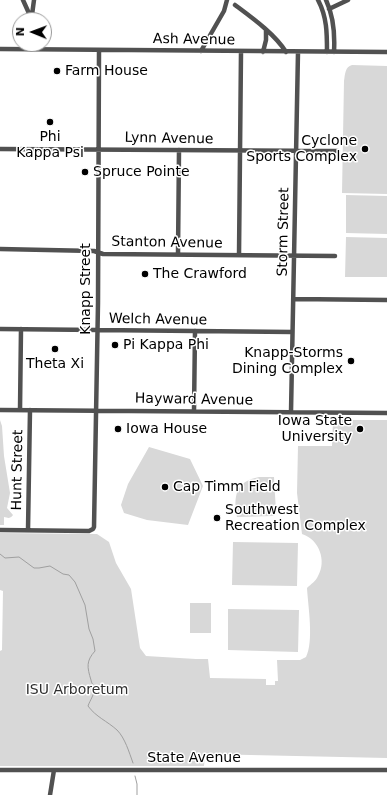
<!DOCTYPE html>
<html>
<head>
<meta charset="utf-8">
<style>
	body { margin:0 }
	#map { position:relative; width:387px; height:795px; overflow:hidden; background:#fff; font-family:"DejaVu Sans",sans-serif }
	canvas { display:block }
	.north { position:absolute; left:12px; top:12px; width:40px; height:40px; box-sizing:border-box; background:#fff; border:1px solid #999; border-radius:50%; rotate:271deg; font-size:11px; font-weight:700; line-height:16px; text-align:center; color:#000 }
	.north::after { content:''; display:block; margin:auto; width:14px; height:18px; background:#000; clip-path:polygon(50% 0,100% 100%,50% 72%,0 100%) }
</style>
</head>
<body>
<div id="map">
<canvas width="387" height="795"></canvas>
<div class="north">N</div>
</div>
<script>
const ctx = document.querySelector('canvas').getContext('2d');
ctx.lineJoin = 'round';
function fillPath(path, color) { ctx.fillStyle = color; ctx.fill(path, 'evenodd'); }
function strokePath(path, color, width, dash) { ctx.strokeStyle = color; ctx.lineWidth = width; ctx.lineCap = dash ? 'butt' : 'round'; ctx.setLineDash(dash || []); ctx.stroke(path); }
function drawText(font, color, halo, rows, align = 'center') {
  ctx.font = font + ' "DejaVu Sans",sans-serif'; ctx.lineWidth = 3; ctx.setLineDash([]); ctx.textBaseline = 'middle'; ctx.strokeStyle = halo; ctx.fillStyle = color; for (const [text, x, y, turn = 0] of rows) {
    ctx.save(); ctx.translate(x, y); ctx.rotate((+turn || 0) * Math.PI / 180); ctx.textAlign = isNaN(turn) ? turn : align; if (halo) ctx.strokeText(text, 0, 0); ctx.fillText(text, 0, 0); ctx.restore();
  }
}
fillPath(new Path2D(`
	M352 65 387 66V194L342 193 344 81C345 74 345 67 352 65Z
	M346 195 387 196V234L346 233Z
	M346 237 387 238V277H345Z
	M0 420 2 426 4 456 10 493 7 508 13 515C10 519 8 518 4 517V525H0Z
	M333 420H387V758L205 754 204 766H0V651L2 650 3 591 0 590V533L97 534 109 542 116 563 131 589 140 648 146 656 196 659H208L210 678 266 679V685H275V681H278L277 660H300L306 657C314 641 308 606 307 588 311 584 316 581 318 576 327 561 319 539 302 534L297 493 298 446H332Z
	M149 447 190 459 203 486 188 525 147 520 124 513 121 505 128 484Z
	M259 477H274L276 512 273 516 237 517C233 496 236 481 259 477Z
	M233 542 298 543 297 586 232 585Z
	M190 603H211V633H190Z
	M228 609 299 610 298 652 228 650Z`), '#d8d8d8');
strokePath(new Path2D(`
	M0 554 5 558 19 557 34 568H39L50 566 63 574 69 575 75 582 85 605 89 629 93 639 95 651C86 661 87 667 91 680 91 683 94 685 94 688 95 694 90 700 88 706 96 717 107 721 117 730 125 738 129 752 133 763
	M135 776 137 784V795`), '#9f9f9f', 1);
strokePath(new Path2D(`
	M23 0 32 20
	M318 0C327 17 327 33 327 52
	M326 0C334 17 335 34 334 52
	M235 5C251 17 275 34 286 52
	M329 9 348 0
	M32 15 34 0
	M0 49 387 52
	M201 51 224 11 227 0
	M263 52 266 40V31
	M0 149 338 151
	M0 249 94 251 103 254 335 256
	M178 254 179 150
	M239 255 241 52
	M294 299 387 300
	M0 329 292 332
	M0 410 387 413
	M20 410 21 329
	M194 411 195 331
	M291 412 298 52
	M0 530 89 531 93 529 94 527 98 303 99 50
	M28 530 30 410
	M0 770H387
	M50 795 54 770`), '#515151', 4.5);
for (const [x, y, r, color] of [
	[57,71,4,"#000"],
	[50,122,4,"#000"],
	[365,149,4,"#000"],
	[85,172,4,"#000"],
	[145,274,4,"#000"],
	[115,345,4,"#000"],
	[55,349,4,"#000"],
	[351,361,4,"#000"],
	[118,429,4,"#000"],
	[360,429,4,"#000"],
	[165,487,4,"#000"],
	[217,518,4,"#000"]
]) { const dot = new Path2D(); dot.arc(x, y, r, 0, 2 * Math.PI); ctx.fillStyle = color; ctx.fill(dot); strokePath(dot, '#fff', 1.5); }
drawText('14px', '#000', '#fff', [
	["Ash Avenue",194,40,1],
	["Lynn Avenue",169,139,1],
	["Storm Street",284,232,-89],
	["Stanton Avenue",167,243,1],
	["Knapp Street",86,289,-90],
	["Welch Avenue",158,320,1],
	["Hayward Avenue",194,400,1],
	["Hunt Street",18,470,-89],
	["State Avenue",194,758]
]);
drawText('14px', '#000', '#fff', [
	["Farm House",65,71],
	["Phi",50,137,"center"],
	["Kappa Psi",50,153,"center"],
	["Cyclone",357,141,"right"],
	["Sports Complex",357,157,"right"],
	["Spruce Pointe",93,172],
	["The Crawford",153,274],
	["Pi Kappa Phi",123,345],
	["Knapp-Storms",343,353,"right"],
	["Dining Complex",343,369,"right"],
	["Theta Xi",55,364,"center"],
	["Iowa State",352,421,"right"],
	["University",352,437,"right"],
	["Iowa House",126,429],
	["Cap Timm Field",173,487],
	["Southwest",225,510],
	["Recreation Complex",225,526]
], 'left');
drawText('14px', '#2f2f2f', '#fff', [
	["ISU Arboretum",77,690]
]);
</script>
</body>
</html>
